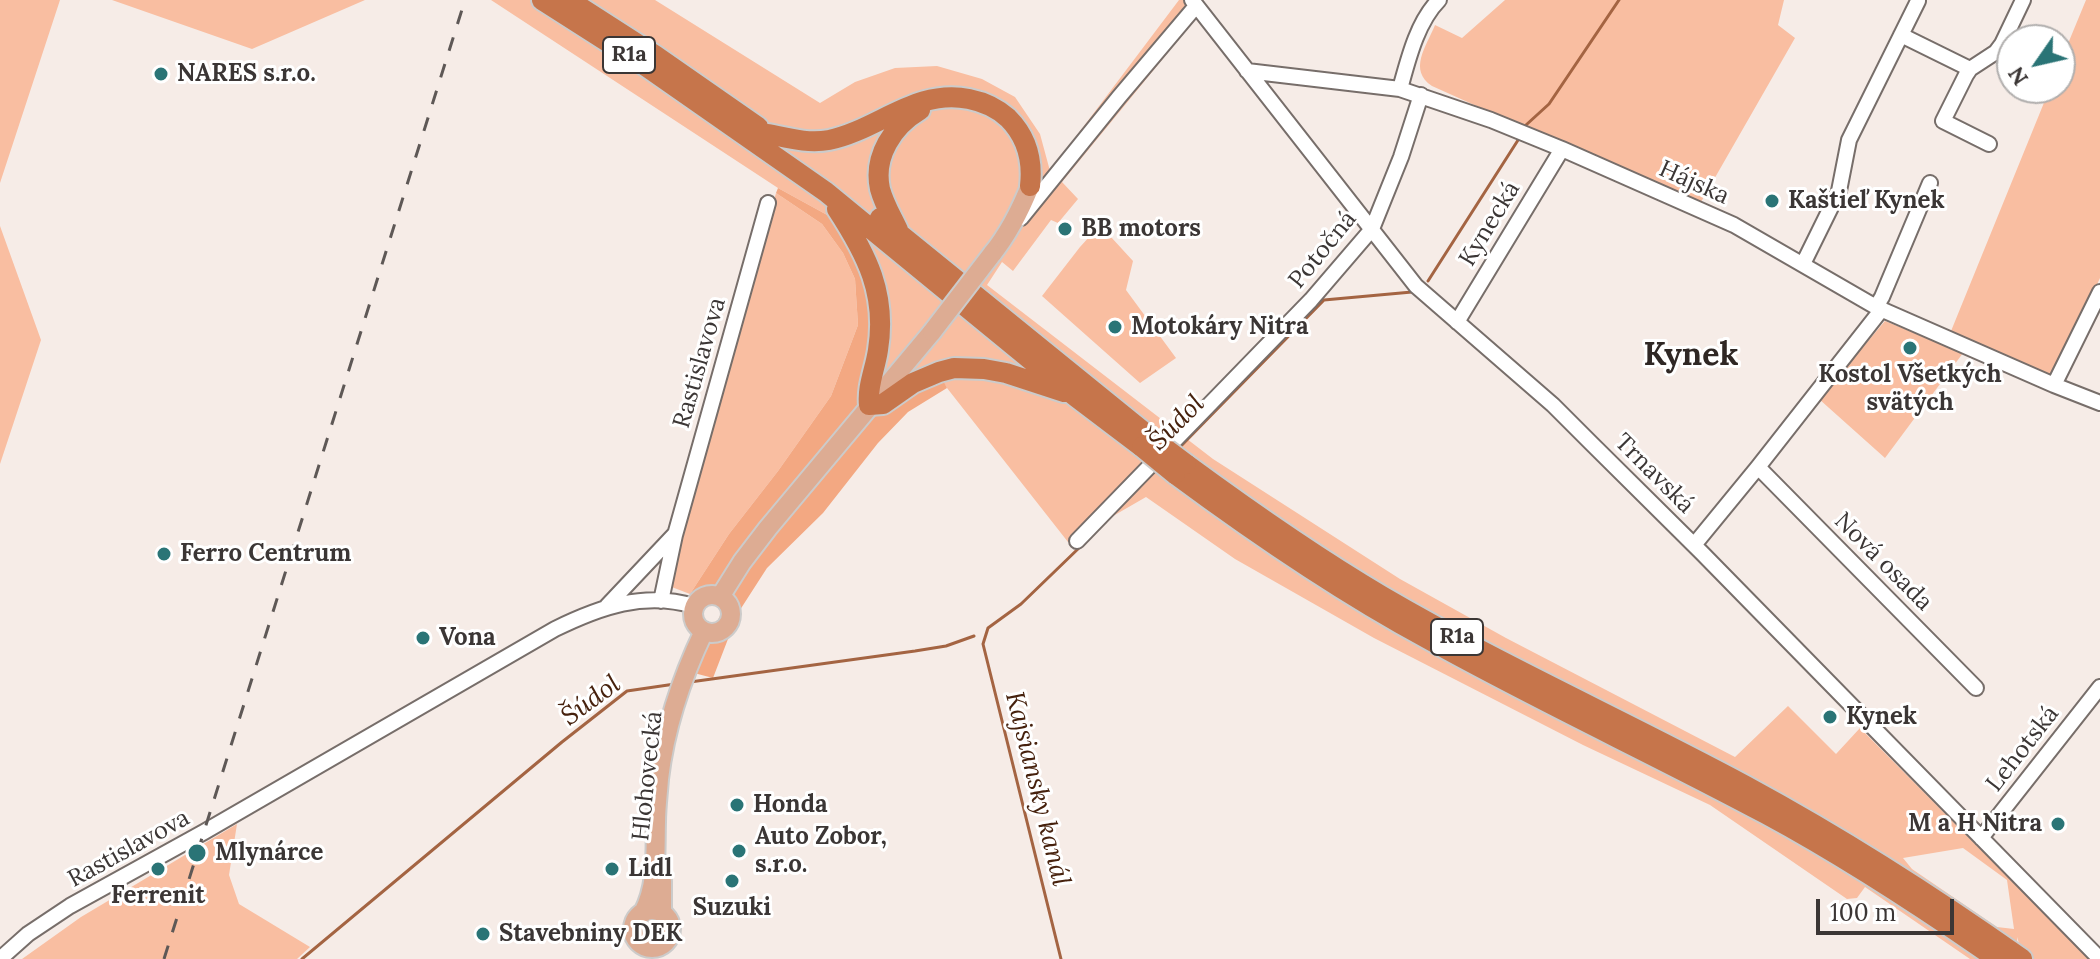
<!DOCTYPE html>
<html>
<head>
<meta charset="utf-8">
<style>
	body { margin:0 }
	#map { position:relative; width:2100px; height:959px; overflow:hidden; background:#f6ece7; font-family:Lora,serif }
	canvas { display:block }
	.north { position:absolute; left:1996px; top:24px; width:80px; height:80px; box-sizing:border-box; background:#fff; border:2px solid #b1afae; border-radius:50%; rotate:236deg; font-size:22px; font-weight:700; line-height:32px; text-align:center; color:#3b3635 }
	.north::after { content:''; display:block; margin:auto; width:28px; height:36px; background:#2a7476; clip-path:polygon(50% 0,100% 100%,50% 72%,0 100%) }
	.scale { position:absolute; left:1816px; top:899px; width:138px; height:36px; box-sizing:border-box; border:4px solid #3b3635; border-top:0; padding-left:10px; font-size:24px; line-height:28px; white-space:nowrap; color:#3b3635; -webkit-text-stroke:6px #fff; paint-order:stroke }
</style>
</head>
<body>
<div id="map">
<canvas width="2100" height="959"></canvas>
<div class="north">N</div>
<div class="scale">100 m</div>
</div>
<script>
const ctx = document.querySelector('canvas').getContext('2d');
ctx.lineJoin = 'round';
function fillPath(path, color) { ctx.fillStyle = color; ctx.fill(path, 'evenodd'); }
function strokePath(path, color, width, dash) { ctx.strokeStyle = color; ctx.lineWidth = width; ctx.lineCap = dash ? 'butt' : 'round'; ctx.setLineDash(dash || []); ctx.stroke(path); }
function drawText(font, color, halo, rows, align = 'center') {
  ctx.font = font + ' Lora,serif'; ctx.lineWidth = 6; ctx.setLineDash([]); ctx.textBaseline = 'middle'; ctx.strokeStyle = halo; ctx.fillStyle = color; for (const [text, x, y, turn = 0] of rows) {
    ctx.save(); ctx.translate(x, y); ctx.rotate((+turn || 0) * Math.PI / 180); ctx.textAlign = isNaN(turn) ? turn : align; if (halo) ctx.strokeText(text, 0, 0); ctx.fillText(text, 0, 0); ctx.restore();
  }
}
fillPath(new Path2D(`
	M0 0H60L0 183Z
	M112 0H365L252 49Z
	M491 0H655L820 103 855 82 895 68 937 66 982 79 1015 97 1040 134 1050 171 1179 0H1202L1206 6 1062 182 1078 199 1058 223 1051 220 1013 271 1002 262 987 285 1213 459 1400 579 1506 638 1735 757 1788 706 1836 754 1860 728 2089 959H2024L2017 937 2018 959H1970L1865 887 1857 898 1847 899 1710 805 1583 745 1374 638 1235 559 1146 497 1068 542 947 388 943 381 899 399 866 377 877 325 840 222 778 188ZM1963 848 2007 880 2014 929 1997 927 1912 869 1903 858Z
	M1505 0H1784L1778 25 1795 38 1701 202 1559 143 1432 86C1408 70 1426 47 1435 25L1462 38Z
	M2086 0H2100V278L2052 380 1949 336 2050 88H2060V63Z
	M776 193 822 224 843 253 855 279 858 325 831 396 778 471 729 534 690 594 669 586Z
	M1100 225 1133 261 1126 290 1176 358 1140 383 1042 296 1080 247Z
	M0 226 41 340 0 464Z
	M1885 321 1963 353 1885 458 1819 399Z
	M237 824 229 875 239 904 310 947 297 959H22L81 917Z
	M640 929a12 12 0 1 1 24 0a12 12 0 1 1-24 0Z`), '#f9bea1');
fillPath(new Path2D(`
	M778 188 840 222 859 251 877 325 866 377 899 399 943 380 947 388 908 412 878 443 823 513 767 568 738 613 713 678 694 673 724 607 690 594 729 534 778 471 831 396 858 325 855 279 843 253 822 224 776 193Z`), '#f3a882');
strokePath(new Path2D(`
	M1526 125 1549 104 1619 0
	M1428 281 1520 137
	M1179 448 1324 300 1412 292
	M1116 510 1156 470
	M690 682 915 651 946 646 974 636
	M302 959 562 742 627 691 675 684
	M1061 959 983 644 988 628 1021 604 1080 547`), '#a46442', 3);
const minor = new Path2D(`
	M1192 0 1416 286 1553 405 1591 443 1702 553 2100 959
	M1901 35 1970 69 1966 75 1943 121 1989 144
	M1970 69 1996 52 2002 44 2023 0
	M1247 71 1400 89 1491 120 1562 149 1734 225 1876 307 2054 385 2100 403
	M1400 89C1408 60 1417 22 1439 0
	M1021 218 1119 97 1196 6
	M1803 264 1839 191 1849 140 1918 1
	M1876 307 1882 297 1930 183
	M1457 322 1562 149
	M2054 385 2100 292
	M1758 467 1976 688
	M1077 541 1311 300 1372 229 1401 157 1421 95
	M1694 545 1758 467 1882 309
	M661 601 675 535 768 203
	M607 606 674 535
	M1981 838 2100 687
	M0 959 28 934 70 906 204 832 555 629C600 607 644 591 694 606`);
const major = new Path2D(`
	M992 254C1009 233 1020 211 1030 186
	M693 614a19 19 0 1 1 38 0a19 19 0 1 1-38 0Z
	M720 597 742 562 768 528 932 332
	M633 929a19 19 0 1 1 38 0a19 19 0 1 1-38 0Z
	M643 913C658 884 655 853 656 822 656 808 658 793 659 779 665 727 682 677 704 631
	M662 913V881`);
const highway = new Path2D(`
	M542 0 647 67 826 192 1076 397 1142 447
	M569 0 656 56 758 127
	M768 134C788 138 808 144 829 140 878 130 916 88 969 99 984 102 997 108 1008 118 1027 137 1033 160 1030 186
	M837 209C867 255 887 294 878 350 875 370 867 386 869 405L883 404 913 383 939 372 954 368 984 369 1006 373 1064 392
	M880 218 1150 437
	M898 230C892 217 884 204 880 189 873 156 893 126 920 110
	M1186 464C1250 511 1314 556 1382 596 1500 665 1625 721 1746 786 1842 838 1933 896 2022 959
	M1175 474C1256 534 1339 591 1428 639 1539 701 1654 754 1766 814 1846 857 1922 907 1997 959`);
strokePath(minor, '#776e6a', 18);
strokePath(major, '#cccbca', 22);
strokePath(highway, '#cccbca', 24);
strokePath(minor, '#fff', 14);
strokePath(major, '#ddac93', 18);
strokePath(highway, '#c6754b', 20);
strokePath(new Path2D(`
	M164 959 465 0`), '#5e5856', 3, [14, 14]);
const majorBridge = new Path2D(`
	M932 332 992 254`);
const highwayBridge = new Path2D(`
	M1150 437 1186 464
	M1142 447 1175 474`);
strokePath(majorBridge, '#cccbca', 22, []);
strokePath(highwayBridge, '#cccbca', 24, []);
strokePath(majorBridge, '#ddac93', 18);
strokePath(highwayBridge, '#c6754b', 20);
for (const [x, y, r, color] of [
	[161,74,8,"#2a7476"],
	[1772,201,8,"#2a7476"],
	[1065,229,8,"#2a7476"],
	[1115,327,8,"#2a7476"],
	[1910,348,8,"#2a7476"],
	[164,554,8,"#2a7476"],
	[423,638,8,"#2a7476"],
	[1830,717,8,"#2a7476"],
	[737,805,8,"#2a7476"],
	[2058,824,8,"#2a7476"],
	[739,851,8,"#2a7476"],
	[197,853,10,"#2a7476"],
	[158,869,8,"#2a7476"],
	[612,869,8,"#2a7476"],
	[732,881,8,"#2a7476"],
	[483,934,8,"#2a7476"]
]) { const dot = new Path2D(); dot.arc(x, y, r, 0, 2 * Math.PI); ctx.fillStyle = color; ctx.fill(dot); strokePath(dot, '#fff', 3); }
for (const [x, y, w] of [
	[629,55,52],
	[1457,637,52]
]) { const box = new Path2D(); box.roundRect(x - w / 2, y - 18, w, 36, 6); ctx.fillStyle = '#fff'; ctx.fill(box); strokePath(box, '#3b3635', 2); }
drawText('bold 22px', '#3b3635', null, [
	["R1a",629,55],
	["R1a",1457,637]
]);
drawText('bold 24px', '#3b3635', '#fff', [
	["NARES s.r.o.",177,74],
	["Kaštieľ Kynek",1788,201],
	["BB motors",1081,229],
	["Motokáry Nitra",1131,327],
	["Kostol Všetkých",1910,375,"center"],
	["svätých",1910,403,"center"],
	["Ferro Centrum",180,554],
	["Vona",439,638],
	["Kynek",1846,717],
	["Honda",753,805],
	["M a H Nitra",2042,824,"right"],
	["Auto Zobor,",755,837],
	["s.r.o.",755,865],
	["Mlynárce",215,853],
	["Lidl",628,869],
	["Ferrenit",158,896,"center"],
	["Suzuki",732,908,"center"],
	["Stavebniny DEK",499,934]
], 'left');
drawText('24px', '#3b3635', '#fff', [
	["Hájska",1694,183,24],
	["Kynecká",1490,224,-59],
	["Potočná",1323,250,-51],
	["Rastislavova",700,363,-74],
	["Trnavská",1654,474,45],
	["Nová osada",1883,562,45],
	["Lehotská",2023,749,-52],
	["Hlohovecká",648,776,-84],
	["Rastislavova",129,849,-29]
]);
drawText('italic 26px', '#46210d', '#fff', [
	["Šúdol",1177,423,-45],
	["Šúdol",591,701,-36],
	["Kajsiansky kanál",1037,789,76]
]);
drawText('bold 32px', '#2f2724', '#fff', [
	["Kynek",1691,356]
]);
</script>
</body>
</html>
